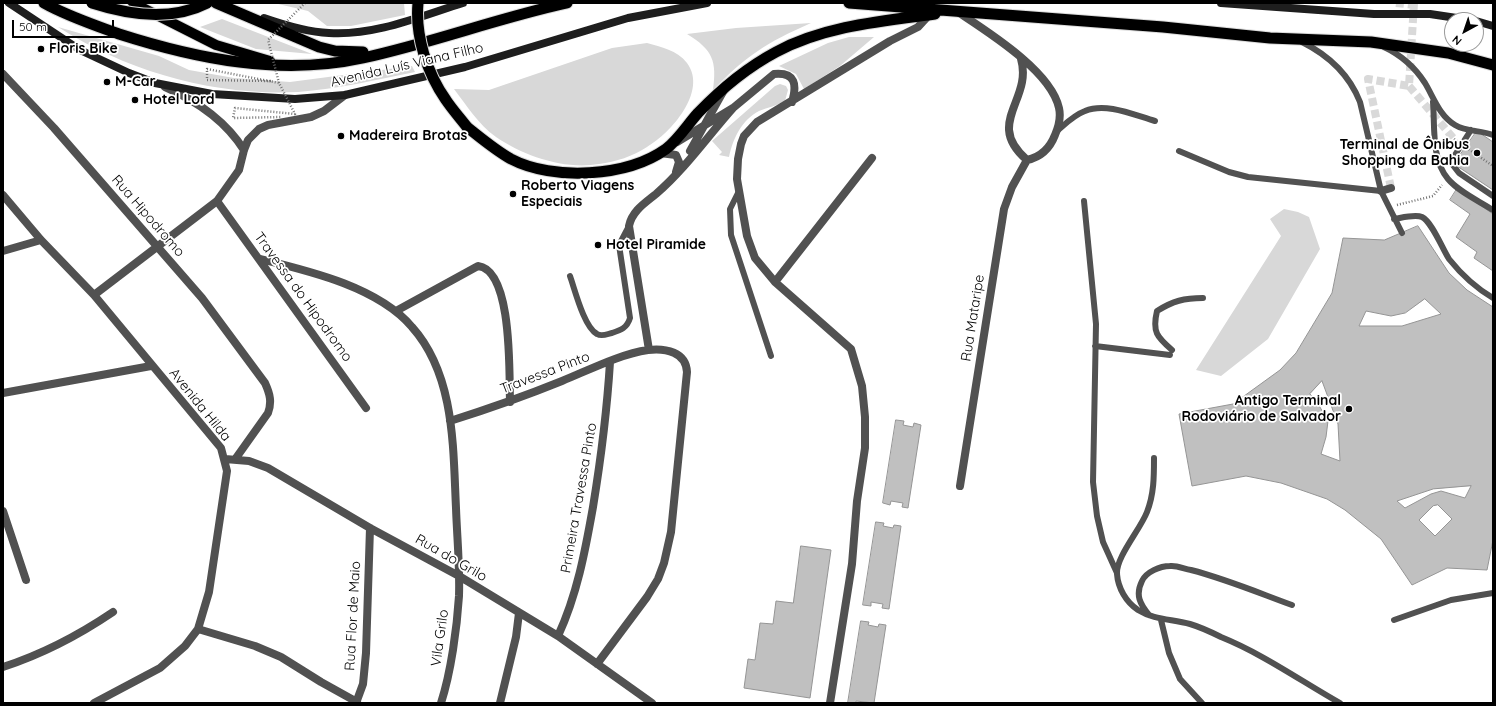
<!DOCTYPE html>
<html>
<head>
<meta charset="utf-8">
<style>
	body { margin:0 }
	#map { position:relative; width:1496px; height:706px; overflow:hidden; background:#fff; font-family:Quicksand,sans-serif }
	canvas { display:block }
	.frame { position:absolute; inset:0; border:4px solid #000; pointer-events:none }
	.north { position:absolute; left:1444px; top:12px; width:40px; height:40px; box-sizing:border-box; background:#fff; border:1px solid #999; border-radius:50%; rotate:220deg; font-size:11px; font-weight:700; line-height:16px; text-align:center; color:#000 }
	.north::after { content:''; display:block; margin:auto; width:14px; height:18px; background:#000; clip-path:polygon(50% 0,100% 100%,50% 72%,0 100%) }
	.scale { position:absolute; left:12px; top:20px; width:102px; height:18px; box-sizing:border-box; border:2px solid #000; border-top:0; padding-left:5px; font-size:12px; line-height:14px; white-space:nowrap; color:#000; -webkit-text-stroke:3px #fff; paint-order:stroke }
</style>
</head>
<body>
<div id="map">
<canvas width="1496" height="706"></canvas>
<div class="frame"></div>
<div class="north">N</div>
<div class="scale">50 m</div>
</div>
<script>
const ctx = document.querySelector('canvas').getContext('2d');
ctx.lineJoin = 'round';
function fillPath(path, color) { ctx.fillStyle = color; ctx.fill(path, 'evenodd'); }
function strokePath(path, color, width, dash) { ctx.strokeStyle = color; ctx.lineWidth = width; ctx.lineCap = dash ? 'butt' : 'round'; ctx.setLineDash(dash || []); ctx.stroke(path); }
function drawText(font, color, halo, rows, align = 'center') {
  ctx.font = font + ' Quicksand,sans-serif'; ctx.lineWidth = 3.5; ctx.setLineDash([]); ctx.textBaseline = 'middle'; ctx.strokeStyle = halo; ctx.fillStyle = color; for (const [text, x, y, turn = 0] of rows) {
    ctx.save(); ctx.translate(x, y); ctx.rotate((+turn || 0) * Math.PI / 180); ctx.textAlign = isNaN(turn) ? turn : align; if (halo) ctx.strokeText(text, 0, 0); ctx.fillText(text, 0, 0); ctx.restore();
  }
}
fillPath(new Path2D(`
	M274 3H404L405 15 351 26H327L308 11Z
	M222 19 312 54 256 49 200 27Z
	M811 23C766 43 747 55 713 90 717 61 713 50 687 34L736 28Z
	M58 27 159 56 189 70 234 78 290 82 412 66 415 72C376 80 337 89 298 92 214 96 128 72 58 27Z
	M849 37H874L840 66 804 89 796 74 779 66 828 43Z
	M647 43C661 47 677 50 687 63 708 91 671 133 647 147 633 156 616 162 599 164 564 170 524 156 496 137 478 124 467 106 454 89L489 90 612 48Z
	M780 84 786 86 788 90 785 101C777 106 768 107 759 111 742 120 733 138 729 157L719 155 722 152 712 141 775 86Z
	M1284 209 1298 212 1309 217 1320 249 1268 339 1221 376 1196 370 1281 236 1270 219Z`), '#d8d8d8');
const building = new Path2D(`
	M1477 131 1493 142V190L1454 164Z
	M1457 189 1493 214V271L1474 258 1477 252 1456 237 1470 214 1450 200Z
	M1418 226 1449 273 1467 290 1493 307V540L1487 570 1447 568 1412 585 1381 539 1345 510 1327 499 1281 483 1246 476 1192 486 1179 414 1233 404 1280 370 1296 353 1332 293 1343 238 1384 240Z
	M1425 299 1441 314 1402 326H1359L1366 311 1391 316 1405 313Z
	M1322 381 1338 424 1340 461 1321 454 1326 437 1328 421 1317 402 1310 394Z
	M896 420 904 421 903 425 913 427 914 423 921 425 908 508 902 507 903 503 891 501 890 505 883 503Z
	M1471 486 1465 498 1441 491 1431 494 1405 508 1397 501 1433 489Z
	M1438 505 1452 519 1435 536 1419 520 1433 506Z
	M876 522 884 523 883 526 893 528 894 525 901 526 889 609 882 608 883 604 871 602V606L863 605Z
	M801 546 831 550 810 698 744 688 748 659 755 660 760 623 773 624 776 601 793 603Z
	M861 621 869 622 868 625 878 627 879 624 886 625 874 703 856 701V703H848Z`);
fillPath(building, '#c0c0c0');
strokePath(building, '#959595', 1);
strokePath(new Path2D(`
	M1396 3 1414 5
	M1409 86 1454 139
	M1391 188 1368 79 1409 86 1414 3`), '#d9d9d9', 8, [8, 4]);
const primary = new Path2D(`
	M133 3 216 45 270 61`);
const trunk = new Path2D(`
	M44 3C67 16 94 25 119 34 197 59 281 76 363 58 432 43 498 18 567 3
	M216 3 319 47 335 51 363 52
	M849 3 1163 27 1270 38 1371 42 1448 53 1493 65
	M467 127C481 138 495 150 511 159 553 181 627 177 666 149 678 140 688 124 698 113 722 88 746 68 776 52 824 26 882 21 935 14`);
strokePath(primary, '#dbdbdb', 12);
strokePath(trunk, '#dbdbdb', 13);
strokePath(new Path2D(`
	M1397 205 1433 196 1442 185`), '#737373', 2.5, [1, 2]);
strokePath(new Path2D(`
	M1302 42C1328 55 1349 74 1360 102L1381 191 1402 233
	M1384 47C1401 55 1414 66 1425 83 1434 98 1439 115 1455 125 1466 132 1481 130 1493 135
	M1433 102C1435 126 1431 159 1448 179 1459 192 1479 201 1493 210
	M1471 130 1453 158 1452 164 1459 173 1493 196
	M1057 131C1065 124 1074 115 1085 111 1106 102 1134 115 1155 121
	M1179 151 1229 172 1248 177 1381 191
	M739 191 730 209 731 235 771 356
	M1084 201 1096 324 1093 482 1097 516 1103 542 1117 573
	M1394 219C1401 218 1415 214 1422 217 1432 222 1442 248 1449 259 1461 274 1476 288 1493 298
	M570 276C575 290 584 327 597 334 602 337 607 334 612 333 621 330 627 328 630 318L619 245 629 226
	M1095 346 1170 355
	M1172 350C1157 337 1152 332 1157 311 1173 301 1184 298 1203 298
	M1154 458C1154 477 1154 494 1147 512 1140 530 1116 557 1117 574 1118 588 1126 602 1138 610 1154 620 1172 619 1190 624 1200 627 1211 632 1221 637 1263 654 1301 681 1340 703
	M1149 615C1140 604 1135 595 1142 581 1146 572 1160 566 1170 566 1177 565 1184 569 1191 570 1226 579 1259 593 1292 605
	M1161 620 1169 653 1180 679 1202 703
	M1394 620 1451 600 1493 593`), '#515151', 6);
strokePath(new Path2D(`
	M1381 191 1391 188`), '#515151', 8);
strokePath(new Path2D(`
	M958 12C988 32 1051 71 1059 108 1061 117 1059 126 1055 135 1050 148 1041 157 1027 160L1012 187 1004 209 960 486
	M1021 59C1033 100 984 123 1027 160
	M3 74 54 128 202 298 265 383C270 394 272 402 268 413L236 458
	M165 87C197 101 225 120 244 150
	M677 142 733 108 774 74C796 72 797 85 792 102
	M690 151 724 90
	M660 153 676 155 679 162 676 172
	M3 195 41 240 94 295 221 448 227 471 209 592 198 629 185 646 160 668 94 703
	M217 201 366 408
	M3 251 41 240
	M260 259C309 271 378 287 412 327 455 375 453 447 456 508 457 537 460 567 459 596 457 628 451 672 441 703
	M775 282 872 158
	M94 295 217 201 239 170 244 150 248 140 259 129 268 125 311 117 324 111 345 95
	M396 311 478 266C513 270 509 375 510 402
	M649 350 629 226C632 211 645 203 656 194 685 169 708 136 733 108
	M3 393 151 366
	M450 421C488 409 525 396 562 381 589 370 620 354 648 350 666 348 686 352 687 372L671 532 664 563 658 579 647 597 597 664
	M225 459 249 461 268 468 370 528 459 576 558 636 652 703
	M3 511 26 580
	M198 629 255 646 281 657 321 682 357 702
	M558 636C577 595 585 552 593 507 601 458 607 411 610 362
	M3 667C43 654 79 635 113 612
	M356 703 363 684 366 653 370 528
	M500 703 516 637 519 613
	M830 703 852 564 857 501 865 448V417L862 386 851 349 775 282 755 258 747 236 737 179 738 159 741 144 744 136 757 122 890 41 918 27 929 15`), '#515151', 8);
strokePath(new Path2D(`
	M9 3 80 50 129 73 155 83 212 94 295 99 345 95 465 67 628 18 707 3
	M1221 3 1374 14H1430L1470 20
	M264 18C284 25 308 32 329 33 375 36 421 16 463 3
	M1476 21 1493 26`), '#1e1e1e', 8);
strokePath(primary, '#000', 10);
strokePath(trunk, '#000', 11);
const trunkBridge = new Path2D(`
	M92 3C129 15 172 21 207 3
	M418 3C415 36 427 73 446 100 452 109 460 118 467 127`);
strokePath(trunkBridge, '#dbdbdb', 13, []);
strokePath(new Path2D(`
	M271 81 207 80V69L279 83 295 114 235 108 233 118 282 117
	M279 83 268 40 305 3
	M1454 139 1493 166`), '#737373', 2.5, [1, 2]);
strokePath(trunkBridge, '#000', 11);
for (const [x, y, r, color] of [
	[41,49,4,"#000"],
	[107,82,4,"#000"],
	[135,100,4,"#000"],
	[341,136,4,"#000"],
	[1477,153,4,"#000"],
	[513,194,4,"#000"],
	[598,245,4,"#000"],
	[1349,409,4,"#000"]
]) { const dot = new Path2D(); dot.arc(x, y, r, 0, 2 * Math.PI); ctx.fillStyle = color; ctx.fill(dot); strokePath(dot, '#fff', 1.5); }
drawText('bold 14px', '#000', '#fff', [
	["Floris Bike",49,49],
	["M-Car",115,82],
	["Hotel Lord",143,100],
	["Madereira Brotas",349,136],
	["Terminal de Ônibus",1469,145,"right"],
	["Shopping da Bahia",1469,161,"right"],
	["Roberto Viagens",521,186],
	["Especiais",521,202],
	["Hotel Piramide",606,245],
	["Antigo Terminal",1341,401,"right"],
	["Rodoviário de Salvador",1341,417,"right"]
], 'left');
drawText('14px', '#000', '#fff', [
	["Avenida Luís Viana Filho",407,65,-13],
	["Rua Hipodromo",148,216,49],
	["Travessa do Hipodromo",303,297,54],
	["Rua Mataripe",973,318,-81],
	["Travessa Pinto",545,373,-21],
	["Avenida Hilda",200,405,51],
	["Primeira Travessa Pinto",579,498,-80],
	["Rua do Grilo",451,558,30],
	["Rua Flor de Maio",353,616,-87],
	["Vila Grilo",440,638,-82]
]);
</script>
</body>
</html>
